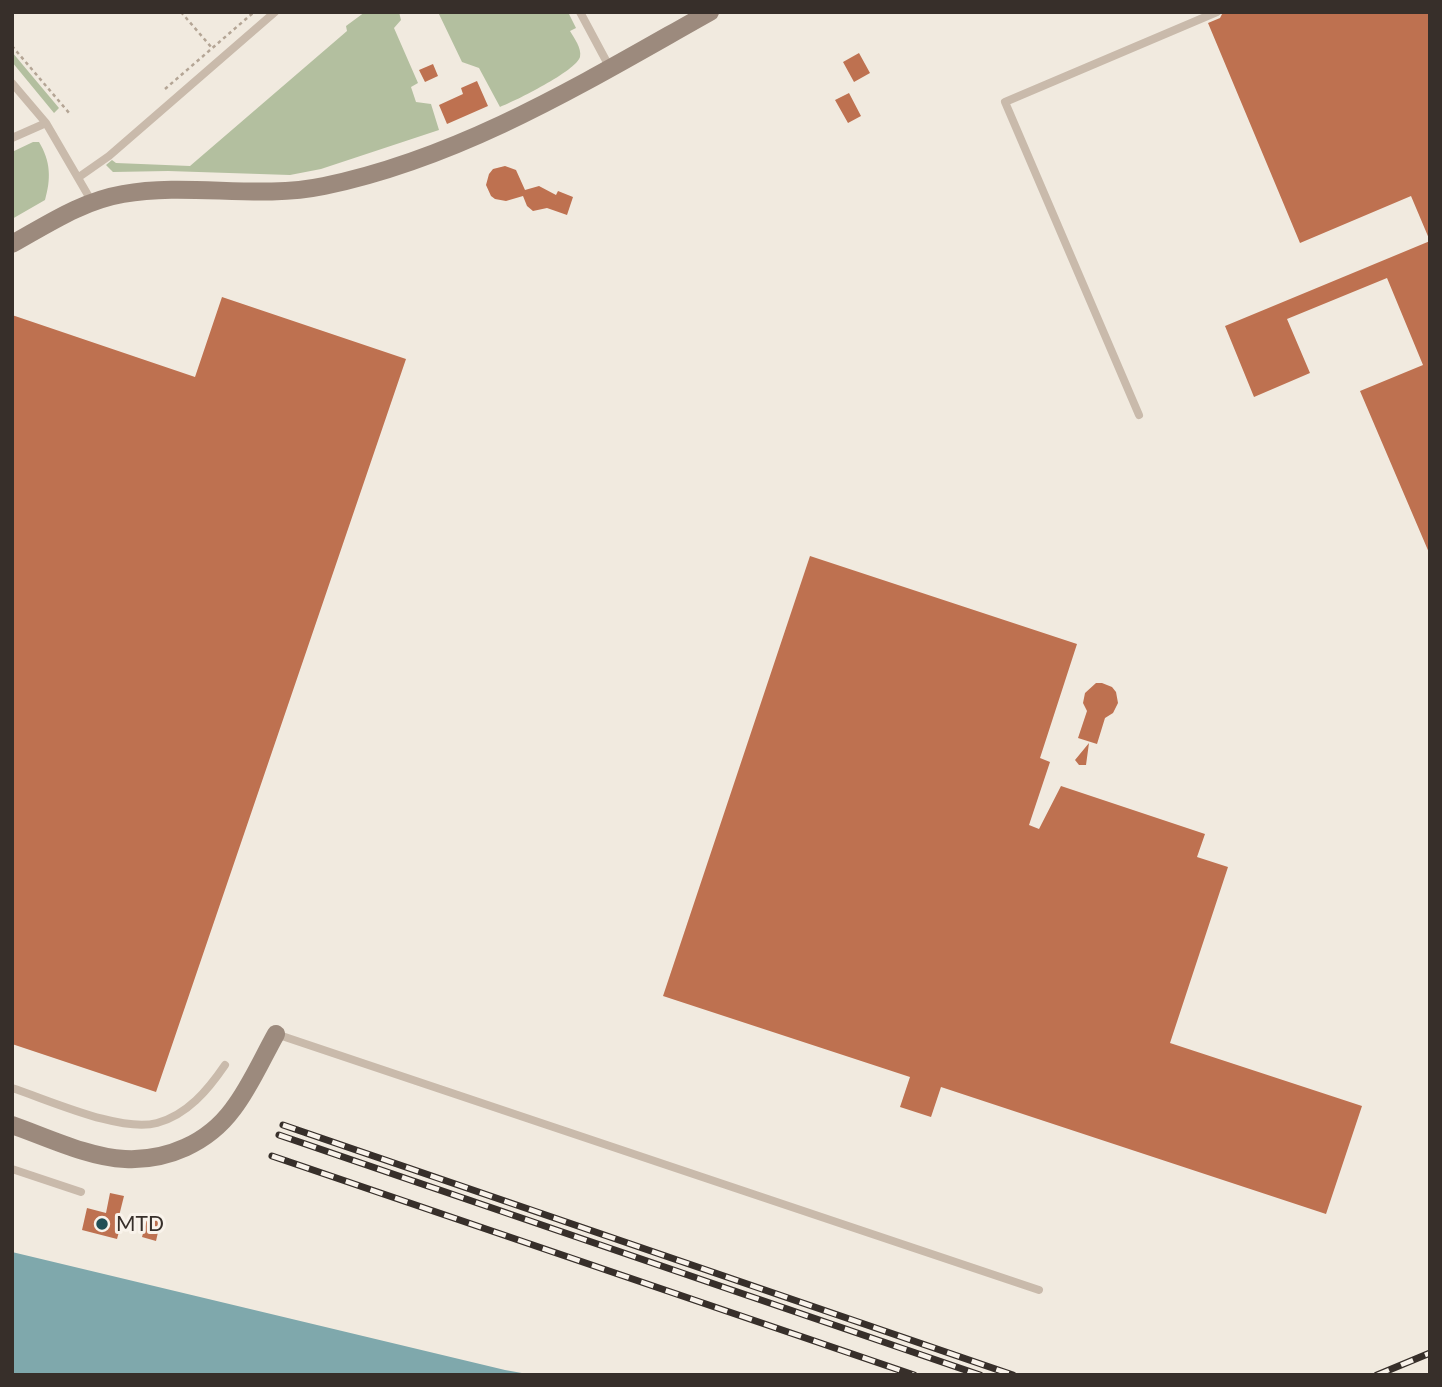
<!DOCTYPE html>
<html>
<head>
<meta charset="utf-8">
<style>
	body { margin:0 }
	#map { position:relative; width:1442px; height:1387px; overflow:hidden; background:#f1eadf; font-family:Lato,sans-serif }
	canvas { display:block }
	.frame { position:absolute; inset:0; border:14px solid #372f2a; pointer-events:none }
</style>
</head>
<body>
<div id="map">
<canvas width="1442" height="1387"></canvas>
<div class="frame"></div>
</div>
<script>
const ctx = document.querySelector('canvas').getContext('2d');
ctx.lineJoin = 'round';
function fillPath(path, color) { ctx.fillStyle = color; ctx.fill(path, 'evenodd'); }
function strokePath(path, color, width, dash) { ctx.strokeStyle = color; ctx.lineWidth = width; ctx.lineCap = dash ? 'butt' : 'round'; ctx.setLineDash(dash || []); ctx.stroke(path); }
function drawText(font, color, halo, rows, align = 'center') {
  ctx.font = font + ' Lato,sans-serif'; ctx.lineWidth = 6; ctx.setLineDash([]); ctx.textBaseline = 'middle'; ctx.strokeStyle = halo; ctx.fillStyle = color; for (const [text, x, y, turn = 0] of rows) {
    ctx.save(); ctx.translate(x, y); ctx.rotate((+turn || 0) * Math.PI / 180); ctx.textAlign = isNaN(turn) ? turn : align; if (halo) ctx.strokeText(text, 0, 0); ctx.fillText(text, 0, 0); ctx.restore();
  }
}
fillPath(new Path2D(`
	M365 12H399L401 20 394 28 418 83 411 87 416 102 431 104 439 130 321 169 290 175 168 171 113 172 106 165 112 160 116 163 190 166 347 31 346 26Z
	M438 12H568L576 28 570 31C574 38 582 48 580 57 576 71 515 101 500 107L479 68 462 62Z
	M12 52 59 108 54 113 12 62Z
	M33 142H39C51 162 51 179 45 200L12 219V152Z`), '#b3bf9f');
fillPath(new Path2D(`
	M12 1252 505 1370 533 1375H12Z`), '#7fa8ac');
fillPath(new Path2D(`
	M1223 12H1428L1430 17V241L1411 196 1300 243 1208 23 1220 18Z
	M859 53 870 73 854 82 843 62Z
	M433 64 438 76 425 82 419 70Z
	M477 81 488 106 447 124 439 105 463 94 461 88Z
	M849 93 861 116 848 123 835 100Z
	M505 166 516 170 525 190 539 186 556 195 558 191 573 197 567 215 547 208 533 211 527 206 523 196 506 201 495 199 491 196 486 185 489 174 493 169Z
	M1430 241V555L1360 391 1423 365 1387 278 1287 319 1310 373 1254 397 1225 326Z
	M222 297 406 359 156 1092 12 1044V315L195 377Z
	M810 556 1077 644 1040 758 1050 762 1029 825 1039 829 1061 786 1205 834 1197 857 1228 867 1170 1043 1362 1106 1326 1214 941 1087 931 1117 900 1107 910 1077 663 996Z
	M1096 683H1102L1112 687 1116 692 1118 703 1113 713 1105 718 1097 744 1078 738 1087 711 1083 703 1085 693Z
	M1089 743 1086 765H1079L1075 760Z
	M110 1193 124 1196 119 1216 123 1217 117 1239 82 1230 87 1208 106 1213Z
	M148 1216 161 1219 156 1241 142 1237Z`), '#be7150');
strokePath(new Path2D(`
	M181 12 212 48
	M12 46 70 114
	M165 89 254 12`), '#b4a595', 2.5, [3.5, 3.5]);
strokePath(new Path2D(`
	M580 12 610 68
	M12 83 46 123 92 202
	M12 138 46 123
	M79 177 109 156 275 12
	M1139 415 1005 102 1217 12
	M276 1034 1039 1290
	M12 1088C49 1100 121 1133 157 1123 187 1115 208 1090 225 1065
	M12 1169 81 1192`), '#c9baab', 8);
strokePath(new Path2D(`
	M12 244C48 224 82 201 123 194 189 182 257 200 324 186 464 157 587 81 710 12
	M12 1125C46 1137 90 1158 125 1159 167 1161 208 1143 233 1109 250 1087 262 1059 276 1034`), '#9c8a7d', 18);
const rail = new Path2D(`
	M283 1125 1013 1375
	M279 1135 980 1375
	M272 1156 914 1375
	M1377 1375 1430 1353`);
strokePath(rail, '#372f2a', 7);
strokePath(rail, '#f9f3eb', 4.5, [13]);
for (const [x, y, r, color] of [
	[102,1224,7,"#224f56"]
]) { const dot = new Path2D(); dot.arc(x, y, r, 0, 2 * Math.PI); ctx.fillStyle = color; ctx.fill(dot); strokePath(dot, '#f9f3eb', 2.5); }
drawText('21px', '#372f2a', '#f9f3eb', [
	["MTD",116,1224]
], 'left');
</script>
</body>
</html>
